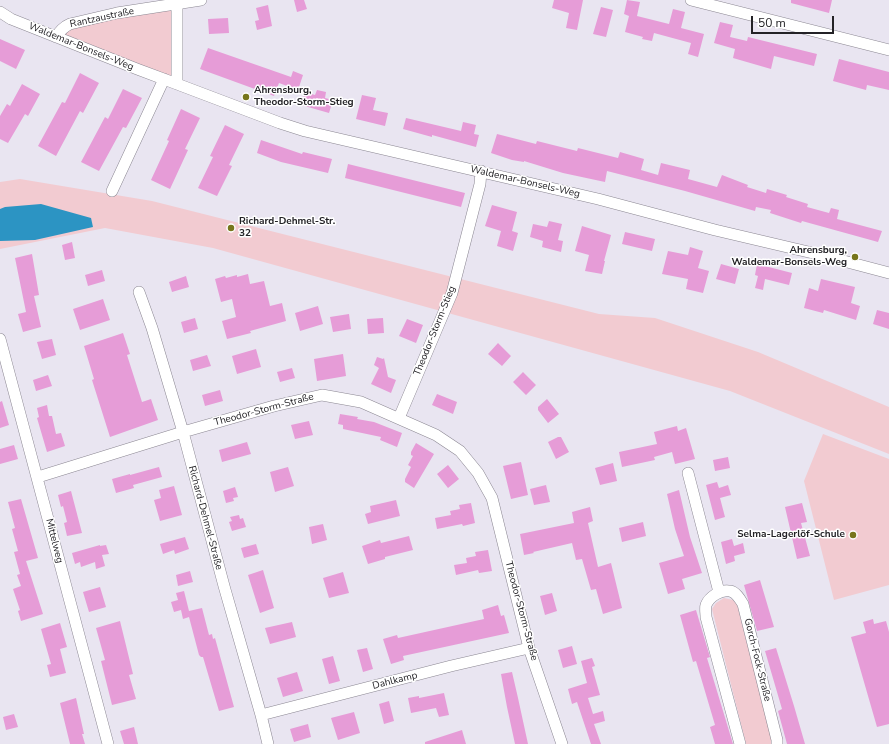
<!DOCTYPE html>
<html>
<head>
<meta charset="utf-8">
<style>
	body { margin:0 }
	#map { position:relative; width:889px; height:744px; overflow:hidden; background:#e9e5f1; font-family:"Nunito Sans",sans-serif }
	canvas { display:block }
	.scale { position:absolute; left:751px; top:16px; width:83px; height:18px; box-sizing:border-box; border:2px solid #232226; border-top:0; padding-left:5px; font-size:12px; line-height:14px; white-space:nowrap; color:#232226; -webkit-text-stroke:3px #fff; paint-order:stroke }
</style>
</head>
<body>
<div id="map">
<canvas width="889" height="744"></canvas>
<div class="scale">50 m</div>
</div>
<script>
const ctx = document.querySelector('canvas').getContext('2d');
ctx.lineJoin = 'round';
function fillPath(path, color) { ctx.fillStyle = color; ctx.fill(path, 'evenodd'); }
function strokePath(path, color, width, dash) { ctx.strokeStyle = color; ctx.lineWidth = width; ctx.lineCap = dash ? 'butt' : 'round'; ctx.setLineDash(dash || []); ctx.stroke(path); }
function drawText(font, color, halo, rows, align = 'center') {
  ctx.font = font + ' "Nunito Sans",sans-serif'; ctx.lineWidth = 3; ctx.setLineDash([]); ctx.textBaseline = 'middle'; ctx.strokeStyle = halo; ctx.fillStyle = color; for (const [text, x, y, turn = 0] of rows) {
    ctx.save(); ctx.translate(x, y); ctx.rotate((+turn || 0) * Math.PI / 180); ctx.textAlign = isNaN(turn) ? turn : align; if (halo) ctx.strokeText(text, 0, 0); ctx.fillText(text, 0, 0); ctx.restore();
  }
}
fillPath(new Path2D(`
	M172 8 173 77 61 37 66 29Z
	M20 179 152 201 599 314 655 318 758 352 889 407V454L730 391 213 248 105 228 0 249V182Z
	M823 434 889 459V585L834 600 804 481Z
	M724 598 733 600 737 604 773 744H746L712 609 716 603Z`), '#f2cbd1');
fillPath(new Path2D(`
	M41 204 91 218 93 227 35 240 0 241V209L5 207Z`), '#2c94c3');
fillPath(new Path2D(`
	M294 0H304L307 9 297 12Z
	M554 0H583L577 30 566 28 569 13 552 8Z
	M627 0 640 2 637 16 669 24 673 9 685 12 681 28 704 34 698 57 688 54 691 43 654 33 652 41 642 39 643 37 625 32 629 16 624 14Z
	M791 0H832L829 13 791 3Z
	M268 5 272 26 257 30 255 21 259 20 256 8Z
	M601 7 613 10 606 37 593 34Z
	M228 18 229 33 209 34 208 19Z
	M720 22 733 25 730 37 747 41 748 37 817 54 814 66 774 56 771 69 733 58 735 49 714 43Z
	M0 39 25 50 16 69 0 61Z
	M208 48 291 77 293 71 303 75 298 90 279 83 274 96 200 69Z
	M839 59 889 72V90L867 85 866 90 833 81Z
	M80 73 99 83 83 113 80 111 56 156 38 146 62 102 65 103Z
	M22 84 40 94 28 116 25 114 8 143 0 139V116L7 104 10 106Z
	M123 89 142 98 126 128 123 127 99 171 81 162 105 117 108 119Z
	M317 90 326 92 325 98 333 100 329 113 301 105 305 92 315 95Z
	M362 95 376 98 373 110 388 113 385 126 356 119Z
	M181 109 200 118 185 149 188 150 170 189 151 180 169 141 167 140Z
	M406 118 461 131 463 122 476 125 474 134 479 135 476 147 432 135V137L403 129Z
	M225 125 244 134 229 165 232 166 217 196 198 188 213 157 210 156Z
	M497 134 536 144 537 141 577 151 578 148 618 158 620 152 644 159 641 170 658 175 661 163 690 170 688 179 717 187 722 175 748 185 747 187 766 193 767 189 787 195 786 197 808 204 807 207 829 213 831 208 839 210 837 219 882 231 878 242 802 221 801 223 770 213 771 210 756 207 755 211 685 191 607 171 605 182 563 173 524 161V162L512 160 491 153Z
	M261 140 302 154 303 152 332 159 328 173 281 162 257 153Z
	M348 164 465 193 461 207 345 178Z
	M492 205 517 212 512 231 518 233 513 251 497 246 501 231 485 226Z
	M549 221 562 224 558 240 563 241 561 252 542 247 543 241 530 237 533 224 547 227Z
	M582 226 611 235 604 261H605L602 274 585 271 589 255 575 251Z
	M625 232 655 239 652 251 622 244Z
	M72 242 75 258 65 260 62 245Z
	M690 247 703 251 698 268 709 271 703 293 686 289 688 279 662 274 668 251 688 255Z
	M32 254 39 295 34 296 41 327 23 332 18 314 26 312 15 258Z
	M721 264 739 269 735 284 716 279Z
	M757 264 792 273 789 285 765 279 763 290 755 288 758 276 755 275Z
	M102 270 105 281 88 286 85 275Z
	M248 274 250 284 264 281 270 306 282 303 286 321 250 331 251 333 227 339 222 321 236 317 232 299 221 302 215 279 225 276 226 278 237 275V277Z
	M186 276 189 287 172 292 169 282Z
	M821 279 855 287 851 303 860 306 856 320 824 310 823 313 804 308 809 288 818 291Z
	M103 299 110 320 80 330 73 309Z
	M318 306 323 324 300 331 295 313Z
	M877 310 889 313V329L873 324Z
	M349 314 351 329 333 332 330 317Z
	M195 318 198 329 184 333 181 322Z
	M383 318 384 333 368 334 367 319Z
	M407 319 423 325 416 343 399 336Z
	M123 333 130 354 127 355 142 402 151 399 158 420 110 437 92 380 94 379 84 346Z
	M52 339 56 355 42 359 37 342Z
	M498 343 511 356 502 366 488 354Z
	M256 349 261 367 237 374 232 356Z
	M343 354 346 376 317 381 314 359Z
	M207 355 211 366 193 371 190 360Z
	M377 357 383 359 384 358 388 377 396 380 391 393 371 384 379 368 374 365Z
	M292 368 295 378 280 382 277 372Z
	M523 372 536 385 526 395 513 382Z
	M48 375 52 386 36 391 33 380Z
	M220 390 223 401 205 406 202 395Z
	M437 394 457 402 453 414 432 405Z
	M547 399 559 414 548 423 538 410V407Z
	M2 401 9 425 0 428V402Z
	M47 405 49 416H52L56 434 61 433 65 446 47 452 37 418 39 417 37 408Z
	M340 414 358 417 357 419 374 422 402 433 397 447 380 440 381 437 343 429V425L338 424Z
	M309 421 313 435 295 439 291 425Z
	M677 426 678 431 686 428 695 459 675 464 672 452 654 457 655 460 622 467 619 452 657 444 654 432Z
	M558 437H561L569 452 556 459 548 442Z
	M247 442 251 454 222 462 219 450Z
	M416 443 434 454 414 488 405 482V479L411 467 408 465 413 456 411 455V452Z
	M14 445 18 459 0 464V449Z
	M728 457 730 468 715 471 713 460Z
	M521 462 528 495 511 499 503 466Z
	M613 463 617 481 600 485 595 468Z
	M448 465 459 479 448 488 437 474Z
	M159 467 162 477 133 485 134 488 116 493 112 479 130 474V475Z
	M288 467 294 486 275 492 270 472Z
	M717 482 719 488 728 485 731 495 720 498 725 517 715 520 706 485Z
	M546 485 550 502 534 505 530 489Z
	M174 486 182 515 160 521 154 500 161 498 159 490Z
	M235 487 238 497 233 498 234 501 226 503 223 491Z
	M679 490 690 537 702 573 682 579 685 589 668 594 659 563 684 556 675 529 667 494Z
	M71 491 82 533 67 536 64 523 67 522 63 506 61 507 58 495Z
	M21 499 38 558 26 561 43 614 21 621 18 611 20 610 13 589 21 586 17 575 20 574 14 552 18 551 12 529 15 528 8 502Z
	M396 500 400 516 368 524 365 514 371 512 370 506Z
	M471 503 475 523 463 526 462 524 437 529 435 518 451 515 450 511 460 509 459 505Z
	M802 503 807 522 801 523 810 556 797 559 785 507Z
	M590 507 593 521 588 523 598 567 611 563 622 608 603 614 596 589 591 590 582 559 576 560 572 543 533 552 534 553 524 555 520 534 574 523 572 512Z
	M239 515 240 519 243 518 246 527 232 531 229 522 232 521 230 517Z
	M643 522 646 536 622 542 619 528Z
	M323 524 327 540 312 544 309 527Z
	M409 536 413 550 385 557V559L368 564 362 546 380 540 381 543Z
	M185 537 189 549 175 554 174 550 163 554 160 544Z
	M732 539 734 546 743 543 745 553 734 556 735 561 726 564 721 542Z
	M256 544 259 554 244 558 241 548Z
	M100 545V546L106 545 109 554 102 555 105 566 96 569 95 562 81 567 80 562 75 564 72 553Z
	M488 550 492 571 479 573 478 570 456 575 454 565 467 563 466 558 476 556 475 552Z
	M263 570 274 608 260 613 248 575Z
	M190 571 193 582 178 586 176 575Z
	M343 572 349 593 329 598 323 578Z
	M760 580 774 627 757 631 744 585Z
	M100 587 106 607 89 612 83 592Z
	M184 591 189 611 202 608 209 635 212 634 213 639 215 638 234 707 219 711 203 657H201L199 655 189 617 183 619 181 610 174 612 171 602 178 600 176 593Z
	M552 593 557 611 545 615 540 596Z
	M498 605 501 616 504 615 509 633 403 656 404 660 391 664 383 639 397 635 398 638 484 619 482 610Z
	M696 610 710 657 707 658 733 744H715L710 727 715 725 696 661 693 662 680 615Z
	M873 619 874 624 886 621 889 632V724L877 727 851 637 866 633 863 622Z
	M120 621 133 674 129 675 136 699 112 705 101 661 105 660 96 628Z
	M292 622 296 637 270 644 265 628Z
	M60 623 67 647 60 649 66 673 50 677 47 665 51 664 41 629Z
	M572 646 577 664 563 668 558 650Z
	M367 648 373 669 363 672 357 650Z
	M776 648 794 706 805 744H787L778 711 782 709 765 651Z
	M333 656 340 681 329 684 322 659Z
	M592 658 595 666 592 667 600 695 588 698 593 714 603 711 605 721 594 724 601 744H591L577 702 572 704 568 689 587 683 581 661Z
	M297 672 303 691 283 697 277 678Z
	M512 672 518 698 528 744H515L507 707 501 674Z
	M444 693 449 715 439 717 436 708 411 713 408 698 419 696V698Z
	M76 698 84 734H82L85 744H70L60 703Z
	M389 701 394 721 384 724 379 704Z
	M354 712 360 733 338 740 331 718Z
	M14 714 18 727 6 730 3 717Z
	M308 724 311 737 294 742 290 729Z
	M134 727 138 744H124L120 731Z
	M462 730 466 744H425V742Z`), '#e69cd7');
const minor = new Path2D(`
	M177 0V84
	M691 0 889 50
	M0 12 11 19 137 69 177 84 280 123 305 131 598 199 715 230 817 254 889 273
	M56 37C60 31 63 27 70 24L117 13 201 0
	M112 191 164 79
	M139 292 152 328 183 432 224 586 261 715 268 744
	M0 339C37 474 71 609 108 744
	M399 418 452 293 480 184 481 171
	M688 473 719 592
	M38 477 183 432 274 406 322 395 361 402 436 435 460 451 478 473 492 498 529 648 562 744
	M261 715 451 666 529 648
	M740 744 706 617C706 613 705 608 706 605 709 597 721 589 730 591 736 592 740 599 743 604L777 740V744`);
strokePath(minor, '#8b8792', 12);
strokePath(minor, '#fff', 11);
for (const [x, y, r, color] of [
	[246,97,4,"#77761c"],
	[231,228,4,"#77761c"],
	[855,257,4,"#77761c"],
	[853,535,4,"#77761c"]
]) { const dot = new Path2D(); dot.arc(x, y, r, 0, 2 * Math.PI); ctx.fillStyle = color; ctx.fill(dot); strokePath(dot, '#fff', 1.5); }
drawText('10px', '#232226', '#fff', [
	["Rantzaustraße",102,18,-12],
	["Waldemar-Bonsels-Weg",81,47,22],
	["Waldemar-Bonsels-Weg",525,182,13],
	["Theodor-Storm-Stieg",435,331,-68],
	["Theodor-Storm-Straße",264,410,-15],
	["Richard-Dehmel-Straße",205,518,75],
	["Mittelweg",54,541,76],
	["Theodor-Storm-Straße",521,611,75],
	["Gorch-Fock-Straße",757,660,76],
	["Dahlkamp",395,681,-14]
]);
drawText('bold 10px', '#232226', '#fff', [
	["Ahrensburg,",254,91],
	["Theodor-Storm-Stieg",254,103],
	["Richard-Dehmel-Str.",239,222],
	["32",239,234],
	["Ahrensburg,",847,251,"right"],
	["Waldemar-Bonsels-Weg",847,263,"right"],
	["Selma-Lagerlöf-Schule",845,535,"right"]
], 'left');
</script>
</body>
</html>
